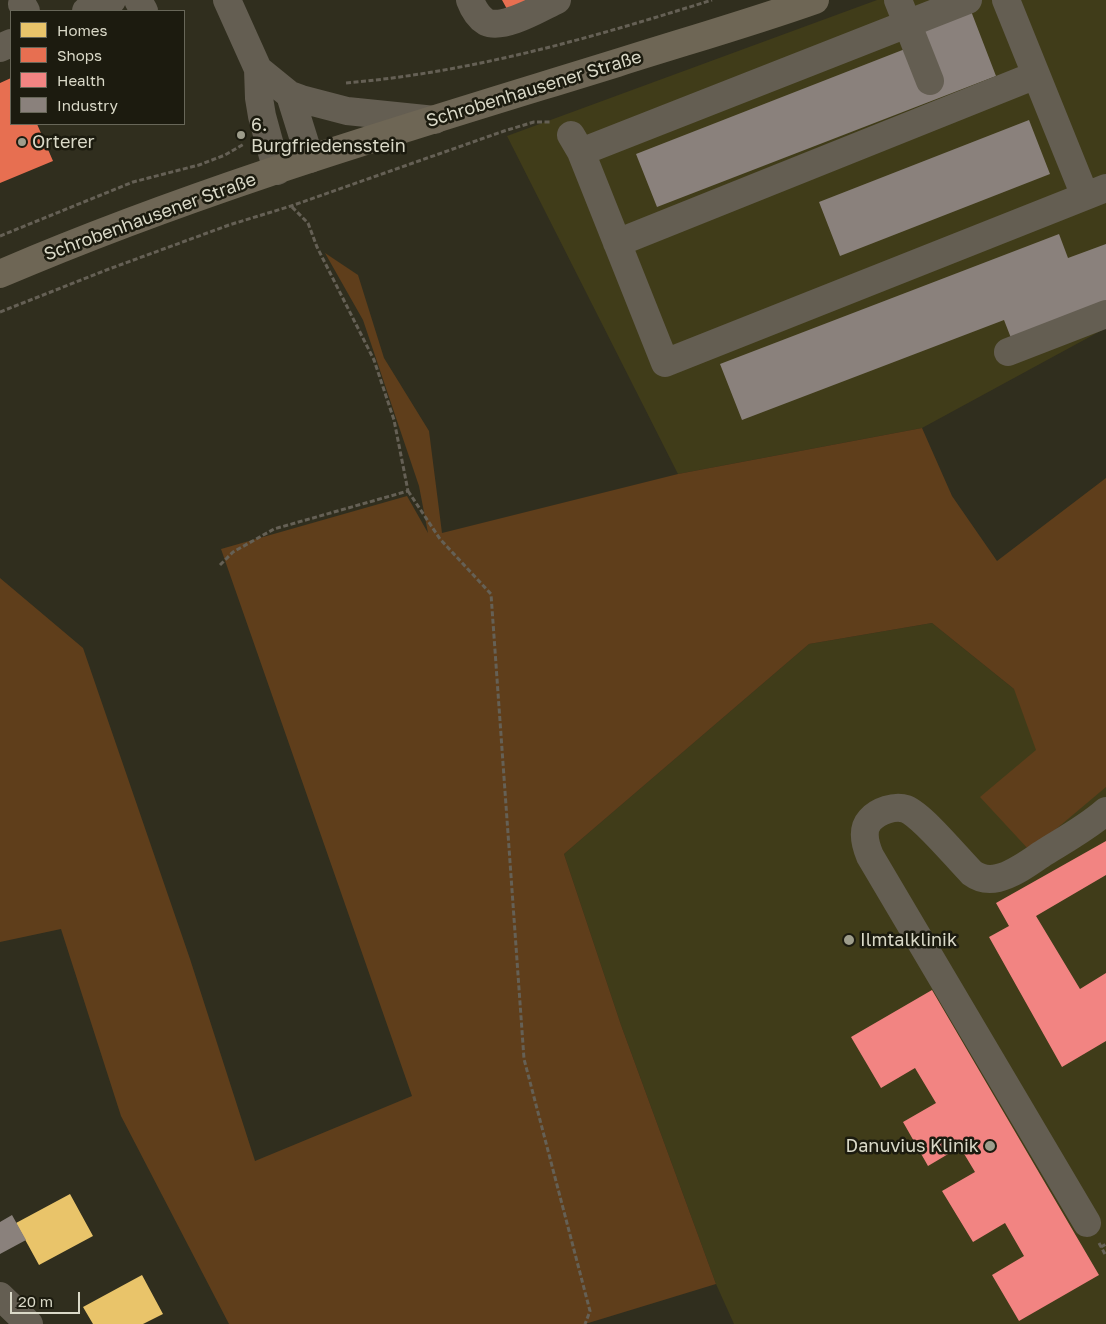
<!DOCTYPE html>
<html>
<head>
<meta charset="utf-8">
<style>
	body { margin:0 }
	#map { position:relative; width:1106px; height:1324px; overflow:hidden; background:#302e1e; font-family:"Golos Text",sans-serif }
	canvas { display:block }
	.legend { position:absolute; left:10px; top:10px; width:175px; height:115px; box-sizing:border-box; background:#1c1b0f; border:1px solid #686759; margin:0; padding:6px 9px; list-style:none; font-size:15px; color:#dad9c8 }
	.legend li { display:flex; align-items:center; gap:10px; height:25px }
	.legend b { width:25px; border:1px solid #686759 }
	.scale { position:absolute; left:10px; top:1292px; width:70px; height:22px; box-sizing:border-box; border:2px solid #dad9c8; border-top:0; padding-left:6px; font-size:15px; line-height:18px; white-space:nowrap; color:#dad9c8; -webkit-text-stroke:4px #1c1b0f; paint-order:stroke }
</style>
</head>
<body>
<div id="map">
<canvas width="1106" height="1324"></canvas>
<ul class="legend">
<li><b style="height:14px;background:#e9c46a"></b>Homes</li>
<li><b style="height:14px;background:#e76f51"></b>Shops</li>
<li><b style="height:14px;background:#f28482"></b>Health</li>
<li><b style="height:14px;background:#8a817c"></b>Industry</li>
</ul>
<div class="scale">20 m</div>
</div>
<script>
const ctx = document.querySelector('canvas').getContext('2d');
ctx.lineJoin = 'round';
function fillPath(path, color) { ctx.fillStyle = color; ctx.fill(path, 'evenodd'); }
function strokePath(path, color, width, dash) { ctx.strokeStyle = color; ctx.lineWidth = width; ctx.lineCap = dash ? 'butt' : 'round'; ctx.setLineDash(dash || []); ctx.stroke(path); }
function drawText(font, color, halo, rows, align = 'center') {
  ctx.font = font + ' "Golos Text",sans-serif'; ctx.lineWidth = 5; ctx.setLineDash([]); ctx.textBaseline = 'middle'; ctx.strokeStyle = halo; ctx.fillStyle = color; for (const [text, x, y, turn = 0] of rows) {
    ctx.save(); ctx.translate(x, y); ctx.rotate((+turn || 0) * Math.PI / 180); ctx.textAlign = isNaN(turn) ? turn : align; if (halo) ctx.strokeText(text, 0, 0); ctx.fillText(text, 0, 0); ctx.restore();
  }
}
fillPath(new Path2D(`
	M877 0H1106V328L922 428 678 474 507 136Z
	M1106 585V1324H734L716 1284 621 1025 564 854 809 644 932 623 1014 689Z`), '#403c19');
fillPath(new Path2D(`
	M325 253 358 275 384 358 429 431 442 533 678 474 922 428 952 496 997 561 1106 478V787L1030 851 980 797 1036 750 1014 689 932 623 809 644 564 854 621 1025 716 1284 585 1324H229L121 1116 61 929 0 942V578L83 648 190 959 255 1161 412 1096 221 549 407 496 428 533 419 486 363 320Z`), '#5f3e1b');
fillPath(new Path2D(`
	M70 1194 93 1236 39 1265 16 1223Z
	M142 1275 163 1314 143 1324H93L83 1307Z`), '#e9c46a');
fillPath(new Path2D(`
	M502 0H532L508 11Z
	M11 78V124H37L53 161 0 183V83Z`), '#e76f51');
fillPath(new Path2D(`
	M1106 841V875L1036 916 1080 989 1106 973V1041L1062 1067 989 937 1009 926 996 903Z
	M932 990 1099 1275 1019 1321 992 1275 1024 1256 1005 1223 973 1242 942 1191 975 1172 960 1147 928 1166 903 1122 936 1103 915 1068 881 1088 851 1037Z`), '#f28482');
fillPath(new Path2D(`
	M971 11 996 76 657 207 636 154 905 49 923 29Z
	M1029 120 1050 174 840 256 819 202Z
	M1059 234 1068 258 1106 244V302L1011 338 1004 320 742 420 720 364Z
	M12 1215 26 1240 0 1254V1222Z`), '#8a817c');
strokePath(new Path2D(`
	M346 83C473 72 591 38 712 0
	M0 236 133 182 199 165 225 155 244 144
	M0 312 109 269 229 225 291 206 504 131 534 122H551
	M408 491 440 539 491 594 524 1059 590 1311 585 1324
	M220 565 233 552 274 529 408 491 394 420 374 360 317 247 308 223 291 206
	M1099 1243 1106 1256
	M1101 1247 1106 1244`), '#656055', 3, [5, 2.5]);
strokePath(new Path2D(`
	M138 0 144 11
	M227 0 258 69 259 98 262 116 277 171
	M470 0C473 8 478 17 486 22 504 30 540 8 557 0
	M898 0 930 81
	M1006 0 1085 196
	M22 4 26 11
	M86 11 112 0
	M0 48 11 43
	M258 69 290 95 301 99 347 111 435 120
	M290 95 310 159
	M571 135 581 152 665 363 1106 188
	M581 152 968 0
	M617 243 1036 75
	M1008 352 1106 314
	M1087 1223 870 856C865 844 861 830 870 820 878 811 895 805 906 809 923 816 957 858 972 873 980 879 989 880 998 878 1015 874 1031 861 1045 852 1066 839 1088 827 1106 811
	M0 1296 29 1324`), '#645e52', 28);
strokePath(new Path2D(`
	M0 274C200 188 410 127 617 63 683 42 750 23 815 0`), '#6e6655', 28);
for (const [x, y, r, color] of [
	[241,135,5,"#9e9d8c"],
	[22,142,5,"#9e9d8c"],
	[849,940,6,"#9e9d8c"],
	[990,1146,6,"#9e9d8c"]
]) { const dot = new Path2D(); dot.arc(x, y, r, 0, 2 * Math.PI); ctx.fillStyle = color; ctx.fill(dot); strokePath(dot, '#1c1b0f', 2); }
drawText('18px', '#dad9c8', '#1c1b0f', [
	["Schrobenhausener Straße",534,89,-17],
	["Schrobenhausener Straße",150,217,-20]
]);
drawText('18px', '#dad9c8', '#1c1b0f', [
	["6.",251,125],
	["Burgfriedensstein",251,146],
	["Orterer",32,142],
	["Ilmtalklinik",860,940],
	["Danuvius Klinik",979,1146,"right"]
], 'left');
</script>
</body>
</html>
